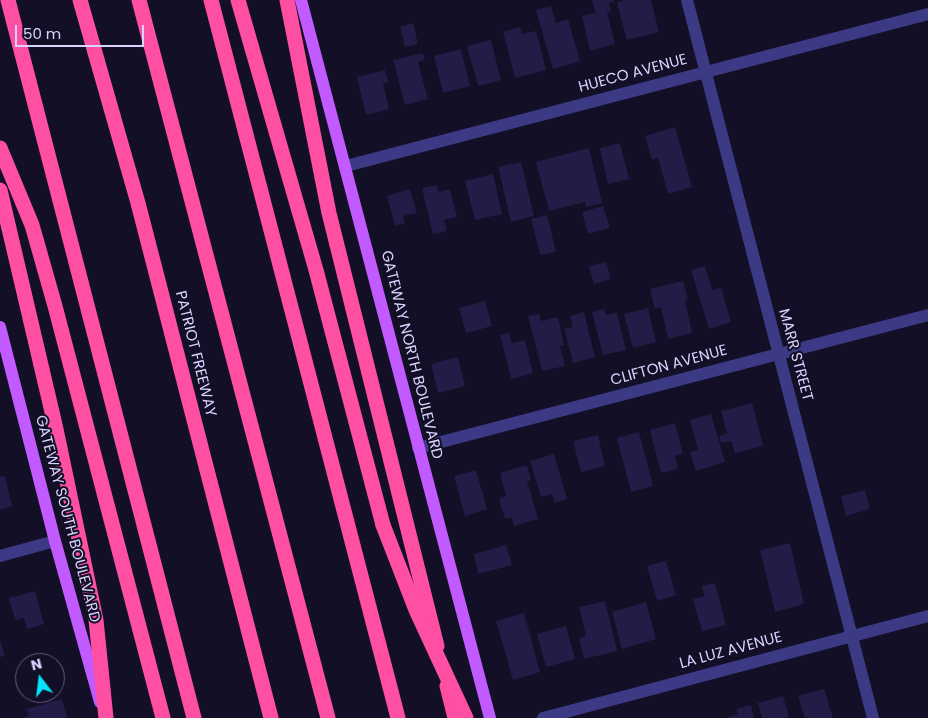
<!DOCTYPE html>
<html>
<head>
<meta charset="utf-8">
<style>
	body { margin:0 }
	#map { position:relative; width:928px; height:718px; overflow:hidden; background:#130f26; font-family:Poppins,sans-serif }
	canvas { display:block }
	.north { position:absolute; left:15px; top:653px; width:50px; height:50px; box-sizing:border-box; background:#130f26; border:1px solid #625e7d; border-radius:50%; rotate:345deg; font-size:14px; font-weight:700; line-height:20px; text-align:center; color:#d9d4ff }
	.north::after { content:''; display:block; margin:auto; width:18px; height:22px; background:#00e5ff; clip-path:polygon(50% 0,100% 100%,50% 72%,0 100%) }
	.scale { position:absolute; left:15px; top:25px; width:129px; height:22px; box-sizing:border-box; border:2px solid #d9d4ff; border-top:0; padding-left:6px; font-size:15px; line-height:18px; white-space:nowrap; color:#d9d4ff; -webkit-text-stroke:4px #130f26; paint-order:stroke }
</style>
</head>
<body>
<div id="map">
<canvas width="928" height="718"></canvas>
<div class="north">N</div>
<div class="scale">50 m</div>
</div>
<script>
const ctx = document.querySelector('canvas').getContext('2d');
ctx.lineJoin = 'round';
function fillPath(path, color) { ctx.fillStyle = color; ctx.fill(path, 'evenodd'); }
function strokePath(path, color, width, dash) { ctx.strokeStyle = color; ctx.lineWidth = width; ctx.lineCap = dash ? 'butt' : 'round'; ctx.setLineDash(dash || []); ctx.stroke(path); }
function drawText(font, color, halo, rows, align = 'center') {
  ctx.font = font + ' Poppins,sans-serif'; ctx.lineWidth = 4; ctx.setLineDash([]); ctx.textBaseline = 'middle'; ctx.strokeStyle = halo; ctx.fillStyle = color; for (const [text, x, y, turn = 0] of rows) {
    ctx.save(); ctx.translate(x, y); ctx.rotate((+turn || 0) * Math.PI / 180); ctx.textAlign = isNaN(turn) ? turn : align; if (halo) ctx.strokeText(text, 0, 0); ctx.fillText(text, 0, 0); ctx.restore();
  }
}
fillPath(new Path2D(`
	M592 0H613L614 2 609 3 611 11 607 12 615 44 590 51 582 16 596 13Z
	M624 0H651L659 32 627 40 617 3Z
	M551 6 556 23 568 19 580 61 553 69 536 10Z
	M413 23 418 44 405 47 400 27Z
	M520 27 522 34 536 31 546 70 515 78 503 32Z
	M491 40 501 80 478 86 467 46Z
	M461 49 470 86 443 93 434 56Z
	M423 53 425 60 418 62 428 99 405 105 393 60Z
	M385 70 388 82 383 83 389 109 366 115 357 77Z
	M675 127 692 187 668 194 658 158 652 160 645 136Z
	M620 143 629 179 608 184 600 148Z
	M589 148 602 203 586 207 585 202 549 211 536 162Z
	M521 162 534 216 511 222 498 167Z
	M493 174 502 214 475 220 465 181Z
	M437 185 439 192 450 189 457 217 444 220 447 231 433 234 422 188Z
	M410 189 417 213 403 216 405 223 395 226 387 196Z
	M603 206 610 228 588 234 582 212Z
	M547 215 556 252 540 255 531 219Z
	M606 262 611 279 594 284 589 266Z
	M705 266 712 290 721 288 731 322 709 329 691 270Z
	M683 281 688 299 685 300 692 333 668 339 661 307 655 309 650 289Z
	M485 301 492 326 466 333 459 308Z
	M648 308 656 342 633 348 624 314Z
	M604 309 606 315 617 313 626 350 603 355 592 312Z
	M584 312 595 357 573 363 564 329 573 327 570 316Z
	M539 314 541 321 558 317 564 345 560 346 565 366 542 371 528 316Z
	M509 333 512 343 525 340 533 373 511 379 500 335Z
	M458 357 465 386 438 393 431 364Z
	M752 403 763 446 735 453 731 441 721 443 719 436 727 433 721 411Z
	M711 414 725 462 696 471 690 452 698 450 690 420Z
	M675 423 683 454 675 456 678 469 661 473 650 430Z
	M639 432 653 486 631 492 617 438Z
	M598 435 605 466 581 472 573 441Z
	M554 454 567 499 555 503 552 494 541 497 530 461Z
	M527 465 531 480 527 481 538 519 514 526 512 517 505 519 499 499 506 496 500 473Z
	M476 470 487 509 465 516 454 476Z
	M5 476 12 506 0 510V477Z
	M865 490 870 509 846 516 841 496Z
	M790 543 804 604 775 612 760 550Z
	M506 545 512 565 478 574 474 554Z
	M666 561 676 595 657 601 647 566Z
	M715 583 726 625 702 631 693 599 704 596 702 586Z
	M35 591 44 624 27 629 24 618 15 620 9 598Z
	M605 601 617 651 584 659 579 638 586 636 579 607Z
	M646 602 656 639 622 649 612 612Z
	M524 613 540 672 513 680 496 621Z
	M566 626 575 659 546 667 537 634Z
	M0 640 5 656 0 657Z
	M824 689 833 718H805L798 696Z
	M783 696 789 718H762L758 703Z
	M62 699 67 718H23L29 715 27 709Z
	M751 705 754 718H727L738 714 736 709Z`), '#241b47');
strokePath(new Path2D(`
	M687 0 873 718
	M346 166 928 14
	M418 448 928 315
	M0 556 55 541
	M543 718 928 616`), '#3d3a85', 12);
strokePath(new Path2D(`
	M301 0 490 718
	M0 327 55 541 100 702`), '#c25bff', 12);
strokePath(new Path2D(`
	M8 0 194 718
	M80 0 138 203 271 718
	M139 0 328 718
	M211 0 398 718
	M238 0 316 270 383 525
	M287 0 329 213 437 646
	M0 148 32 225 55 306 163 718
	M0 190 56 429 96 620 106 718
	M447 686 455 718`), '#ff4fa3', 15);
strokePath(new Path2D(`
	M383 525 416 610 466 718`), '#ff4fa3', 15);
drawText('15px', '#d9d4ff', '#130f26', [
	["HUECO AVENUE",633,74,-15],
	["PATRIOT FREEWAY",195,354,76],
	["GATEWAY NORTH BOULEVARD",411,355,76],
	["MARR STREET",795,355,75],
	["CLIFTON AVENUE",669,366,-15],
	["GATEWAY SOUTH BOULEVARD",67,519,75],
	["LA LUZ AVENUE",731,651,-15]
]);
</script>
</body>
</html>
